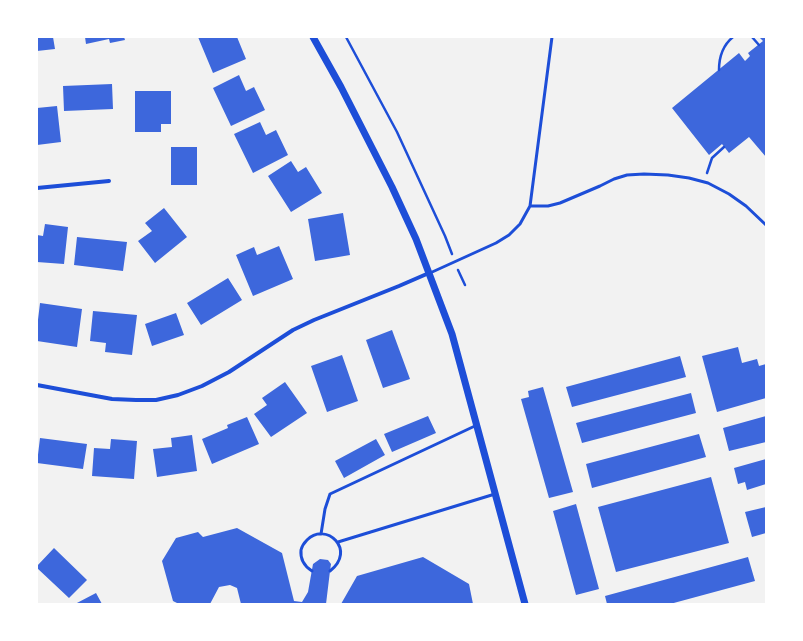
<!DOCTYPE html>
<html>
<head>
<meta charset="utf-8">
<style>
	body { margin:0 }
	#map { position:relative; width:803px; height:641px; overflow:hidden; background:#f2f2f2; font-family:Spectral,serif }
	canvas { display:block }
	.frame { position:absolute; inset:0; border:38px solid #fff; pointer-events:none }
</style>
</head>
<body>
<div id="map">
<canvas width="803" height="641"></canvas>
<div class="frame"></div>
</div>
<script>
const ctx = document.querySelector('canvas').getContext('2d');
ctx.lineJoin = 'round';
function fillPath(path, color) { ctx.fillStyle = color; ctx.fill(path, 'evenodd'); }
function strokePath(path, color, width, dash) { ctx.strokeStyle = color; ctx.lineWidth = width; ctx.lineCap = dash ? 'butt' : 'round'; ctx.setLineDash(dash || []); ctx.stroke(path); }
fillPath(new Path2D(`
	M37 37H53L55 49 37 51Z
	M85 37H124L125 40 110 43 109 39 86 44Z
	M198 37H237L246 59 213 73Z
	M759 37H766V157L749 137 729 153 722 144 709 155 672 108 739 53 745 61 750 56 748 53 763 41Z
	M239 75 246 91 254 87 265 110 231 126 213 88Z
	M112 84 113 109 64 111 63 86Z
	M135 91H171V124H161V132H135Z
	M57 106 61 142 37 145V108Z
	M260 122 266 135 276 130 288 155 253 173 234 134Z
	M171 147H197V185H171Z
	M291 161 298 172 306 167 322 193 291 212 268 176Z
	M164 208 187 237 155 263 138 241 152 231 145 223Z
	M343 213 350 255 315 261 308 219Z
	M45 224 68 227 64 264 37 262V235L43 236Z
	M77 237 127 242 123 271 74 265Z
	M279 246 293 279 253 296 236 255 254 247 257 255Z
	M228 278 242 300 201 325 187 303Z
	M40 303 82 309 77 347 37 341V328Z
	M93 311 137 315 132 355 105 352 106 343 90 341Z
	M176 313 184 335 152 346 145 324Z
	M392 330 410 379 383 388 366 340Z
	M738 347 742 363 757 359 759 366 766 364V398L717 412 702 356Z
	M342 355 358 401 327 412 311 366Z
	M680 356 686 377 572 407 566 387Z
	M285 382 307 413 271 437 254 414 267 405 262 398Z
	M543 387 573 492 549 498 521 399 529 397 528 391Z
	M691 393 696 413 582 443 576 423Z
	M428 416 436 433 392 452 384 434Z
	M766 416V442L729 451 723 428Z
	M247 417 259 444 212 464 202 439 228 428 227 425Z
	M699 434 706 457 592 488 586 464Z
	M192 435 197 471 157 477 153 449 172 447 171 438Z
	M40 438 87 444 83 469 37 463Z
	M111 439 137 441 134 479 92 476 94 448 110 449Z
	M376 439 385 455 344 478 335 461Z
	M766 459V484L747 490 745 482 738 484 734 468Z
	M711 477 729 543 616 572 598 507Z
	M576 504 599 589 576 595 553 511Z
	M766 507V533L752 537 745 512Z
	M237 528 282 553 294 601 302 602 308 592 313 564 320 559 328 560 331 564 330 571 326 604H241L237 588 230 585 219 587 210 604H179L173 601 162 561 176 538 198 532 203 537Z
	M54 548 87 580 69 598 37 568V566Z
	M423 557 469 584 473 604H341L357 576Z
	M748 557 755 581 670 604H607L605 596Z
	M96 593 102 604H75Z`), '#3d67dc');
strokePath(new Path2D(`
	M346 37 397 132 445 236 452 254
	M752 37 759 45
	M719 70C719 57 722 46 733 37
	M707 173 712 158 724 147
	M458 270 465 285`), '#1d4ed8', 2.5);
strokePath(new Path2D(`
	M530 206H548L560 203 600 186 614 179 627 175 644 174 668 175 689 178 708 183 729 194 746 206 766 225
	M430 273 496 243 509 235 520 224 530 206 552 37
	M321 534 325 509 330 494 477 425
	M338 542 495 494
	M312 571C304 566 300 560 301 550 302 546 304 543 307 540 326 521 357 550 330 571`), '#1d4ed8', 3);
strokePath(new Path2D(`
	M37 188 109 181
	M37 385 112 399 136 400H156L178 395 202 386 229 372 293 330 314 320 399 286 429 273`), '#1d4ed8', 4);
strokePath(new Path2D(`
	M313 37 341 87 392 187 416 239 452 334 525 604`), '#1d4ed8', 7);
</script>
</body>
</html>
